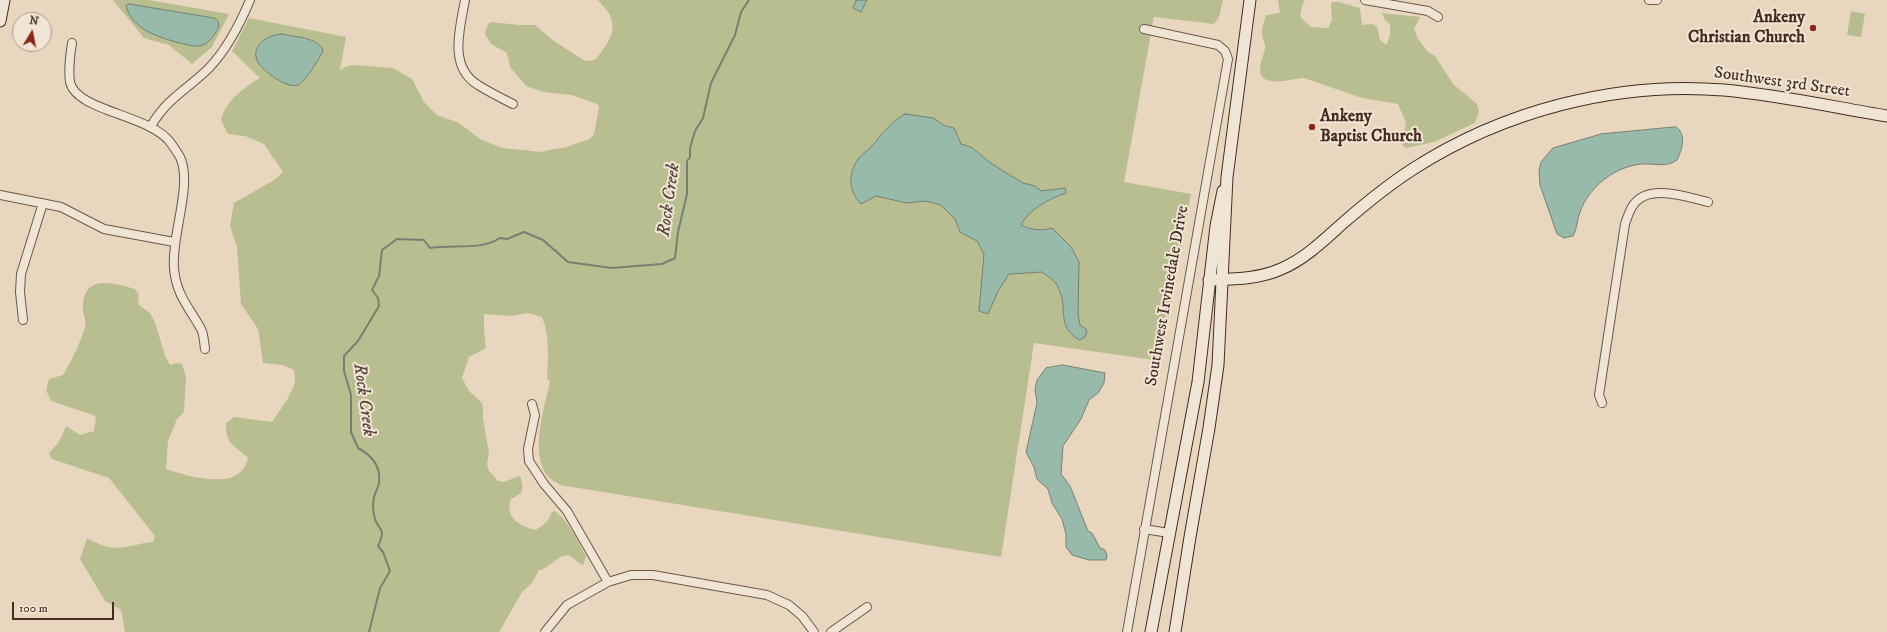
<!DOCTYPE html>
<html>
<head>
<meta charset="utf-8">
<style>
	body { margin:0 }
	#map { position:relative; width:1887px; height:632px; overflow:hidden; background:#e8d7be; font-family:"IM FELL DW Pica",serif }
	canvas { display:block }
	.north { position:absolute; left:12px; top:12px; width:40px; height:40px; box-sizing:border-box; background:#f0e5d5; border:1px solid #ac9b8d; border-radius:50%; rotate:10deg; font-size:11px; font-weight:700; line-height:16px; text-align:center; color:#462b20 }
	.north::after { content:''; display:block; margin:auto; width:14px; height:18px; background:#8f2418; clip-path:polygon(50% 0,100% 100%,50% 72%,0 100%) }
	.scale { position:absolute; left:12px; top:602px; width:102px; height:18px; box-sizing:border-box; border:2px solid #462b20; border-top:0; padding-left:5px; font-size:12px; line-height:14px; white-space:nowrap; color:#462b20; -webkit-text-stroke:3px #f0e5d5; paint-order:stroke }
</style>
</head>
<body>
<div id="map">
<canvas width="1887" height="632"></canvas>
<div class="north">N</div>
<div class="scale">100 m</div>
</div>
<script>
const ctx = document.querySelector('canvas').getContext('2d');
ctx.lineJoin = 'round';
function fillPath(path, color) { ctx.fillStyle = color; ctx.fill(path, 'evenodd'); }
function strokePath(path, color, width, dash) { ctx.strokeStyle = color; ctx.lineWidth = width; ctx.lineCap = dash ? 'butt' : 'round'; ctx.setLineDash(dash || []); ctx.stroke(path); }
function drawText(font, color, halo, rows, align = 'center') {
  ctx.font = font + ' "IM FELL DW Pica",serif'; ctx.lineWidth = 4; ctx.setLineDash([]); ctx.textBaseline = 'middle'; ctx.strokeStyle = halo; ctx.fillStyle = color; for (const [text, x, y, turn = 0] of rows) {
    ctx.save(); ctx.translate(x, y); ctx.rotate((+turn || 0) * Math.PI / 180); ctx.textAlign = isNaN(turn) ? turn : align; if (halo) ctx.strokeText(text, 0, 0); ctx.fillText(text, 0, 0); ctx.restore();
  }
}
fillPath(new Path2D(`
	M113 0H149L229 14 212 47 192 64 169 45 144 38Z
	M598 0H1223L1219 17 1214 24 1154 17 1124 182 1191 194 1161 361 1034 343 1001 557 560 485C556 482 549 479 546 474 530 450 545 407 550 381L547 379C548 358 550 336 542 317L527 313 513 316 484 314V329L486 348 469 357 462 378 469 391 482 403 483 408V419L489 453 487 464 489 471 498 481 504 482 519 476 521 478C524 492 523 493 511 499 504 517 520 527 536 530L547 522 552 512 555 511C570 523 577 540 586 556L583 565C577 563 575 558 570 556 557 553 552 568 539 570L532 583 522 592 499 632H125L121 610 105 601 80 559 87 538C93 541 101 545 108 547 123 550 138 543 153 542L155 536 109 478 52 459 49 453 59 442 66 426 80 435 94 431 96 417 93 415 51 401 46 390 49 379 63 375C72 360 80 344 85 327 87 320 83 316 83 309 82 274 112 282 135 289L139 295 138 304 150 313 155 322 165 356 170 365 176 363 182 364 186 377 184 412 177 419 168 441 166 469C183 475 222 486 238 474 244 470 246 465 248 458 234 444 226 446 226 423L234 417 272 422 287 400 295 383 294 370 283 365 263 363 258 329 241 304 237 247 230 226 234 203 274 180 283 172 264 144 245 136 228 134 221 120C226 100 244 88 260 78L232 51 249 18 346 37 340 70 347 66 353 65 393 68 412 79 424 102 437 115 459 123 480 139 502 148 543 152 548 150 563 148 590 139 594 134 599 107 597 104 572 95 543 92 526 86 510 67 507 53 491 44 485 34 487 26 490 22 520 25H535L554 41 585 61 595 60C606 46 620 30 608 12 605 8 601 4 598 0Z
	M1278 0H1305L1302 6 1300 17 1311 27 1328 28 1332 20 1331 5 1332 2H1339L1360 8 1362 25 1372 24 1377 26 1380 40 1386 45 1390 36V24L1385 20 1382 13 1420 17 1414 29 1418 39 1428 52 1435 56 1453 84 1477 104 1479 111 1475 123 1434 142 1406 148 1402 145 1406 122 1398 104 1362 98 1304 78C1293 78 1260 90 1260 69 1260 62 1264 55 1265 48 1266 44 1264 43 1263 39 1261 30 1263 24 1266 15L1280 13Z
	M1851 11 1865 14 1861 37 1847 35Z`), '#b8be90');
const water = new Path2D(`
	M857 0H867L861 12 853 8Z
	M129 4 214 18 218 21 219 26C215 35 209 44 200 46 194 47 186 44 179 43 159 37 132 30 126 6Z
	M281 34C294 37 319 37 323 51 320 58 304 83 298 85 287 89 265 72 259 64 248 47 267 35 281 34Z
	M905 114 933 118 945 126 954 128 961 144 971 147 992 164 1023 183 1035 186 1041 191 1065 188 1066 193C1049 199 1029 209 1021 225 1031 230 1042 231 1052 228L1071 247 1079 262 1078 314 1080 325 1087 330 1085 337 1079 340C1055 325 1069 308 1058 287 1056 281 1047 276 1042 272L1009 274 998 291 988 314 979 311 984 254 977 241 960 232 955 219 941 205 926 201 907 203 876 196 861 204C848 191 848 174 858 159 862 154 868 150 872 146 882 134 891 122 905 114Z
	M1676 127C1687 134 1682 150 1677 160 1667 168 1652 163 1641 164 1614 167 1589 187 1580 212 1577 219 1577 230 1573 236L1564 238 1557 234 1540 185 1539 171 1541 162 1553 148 1601 134Z
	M1063 365 1105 373 1104 383 1098 393 1089 400 1081 419 1063 446 1061 474 1070 486 1088 531 1092 533 1100 548 1105 550 1107 555 1106 560H1089L1072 555 1066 547V534L1062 519 1052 503 1048 489 1037 479 1034 467 1026 452 1037 403 1035 389 1037 380 1046 368Z`);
fillPath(water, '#98baab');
strokePath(water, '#778173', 1);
strokePath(new Path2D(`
	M369 632 380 588 390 571 383 552 378 546C388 525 376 531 374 515 373 510 373 502 374 497 375 492 379 487 379 482 381 466 371 455 358 448L351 432V395L344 371V356L358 341 379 306 378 298 372 290 379 276 382 250 397 239 424 240 430 248C454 244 480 251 500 238L507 239 524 232 543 240 568 262 612 268 662 264 675 258 678 232 687 194V161L690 157V148L695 131 703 118 711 83 735 35 741 12 749 0`), '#778173', 2);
const street = new Path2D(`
	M465 0C460 28 448 67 478 85 489 92 501 98 513 104
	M1365 0 1428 11 1438 17
	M1649 0H1657
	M72 43C70 56 68 69 70 82 76 111 150 115 170 142 173 146 177 152 180 157 193 184 171 236 174 268 176 295 189 307 201 329 204 334 204 343 205 349
	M151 126C168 97 187 90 209 68 228 48 240 24 250 0
	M0 195 61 207 104 229 174 242
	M23 320 20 292 21 274 43 203
	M1602 403 1599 395 1625 224C1627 218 1629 212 1632 207 1646 182 1687 197 1708 202
	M532 404 535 415 528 449 529 461 544 484 567 511 608 582
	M1144 529 1169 533
	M545 632 567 605 608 582 631 575H653L767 595 789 605 802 616 814 632
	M831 632 867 607
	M1127 632 1228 59 1225 51 1218 45 1144 29`);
const secondary = new Path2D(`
	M0 21 4 0
	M1209 280C1234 279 1259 279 1281 269 1305 259 1324 240 1343 223 1365 204 1388 185 1413 169 1503 111 1616 81 1724 90 1779 95 1833 107 1887 116
	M1151 632 1198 382 1216 226 1223 191
	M1175 632 1190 537 1209 428 1218 365 1227 177 1250 0`);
strokePath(street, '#6e5648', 10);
strokePath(secondary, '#462b20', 13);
strokePath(street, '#f0e5d5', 8);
strokePath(secondary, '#f0e5d5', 11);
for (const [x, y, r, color] of [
	[1813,28,4,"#8f2418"],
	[1312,127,4,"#8f2418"]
]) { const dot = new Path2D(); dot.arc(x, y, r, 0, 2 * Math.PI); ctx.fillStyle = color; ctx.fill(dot); strokePath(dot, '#f0e5d5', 1.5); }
drawText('bold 17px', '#462b20', '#f0e5d5', [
	["Ankeny",1805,18],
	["Christian Church",1805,38],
	["Ankeny",1320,117,"left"],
	["Baptist Church",1320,137,"left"]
], 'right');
drawText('17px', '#462b20', '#f0e5d5', [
	["Southwest 3rd Street",1782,83,8],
	["Southwest Irvinedale Drive",1168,296,-80]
]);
drawText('italic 18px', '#56483c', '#f0e5d5', [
	["Rock Creek",670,200,-82],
	["Rock Creek",363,400,82]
]);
</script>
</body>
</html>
